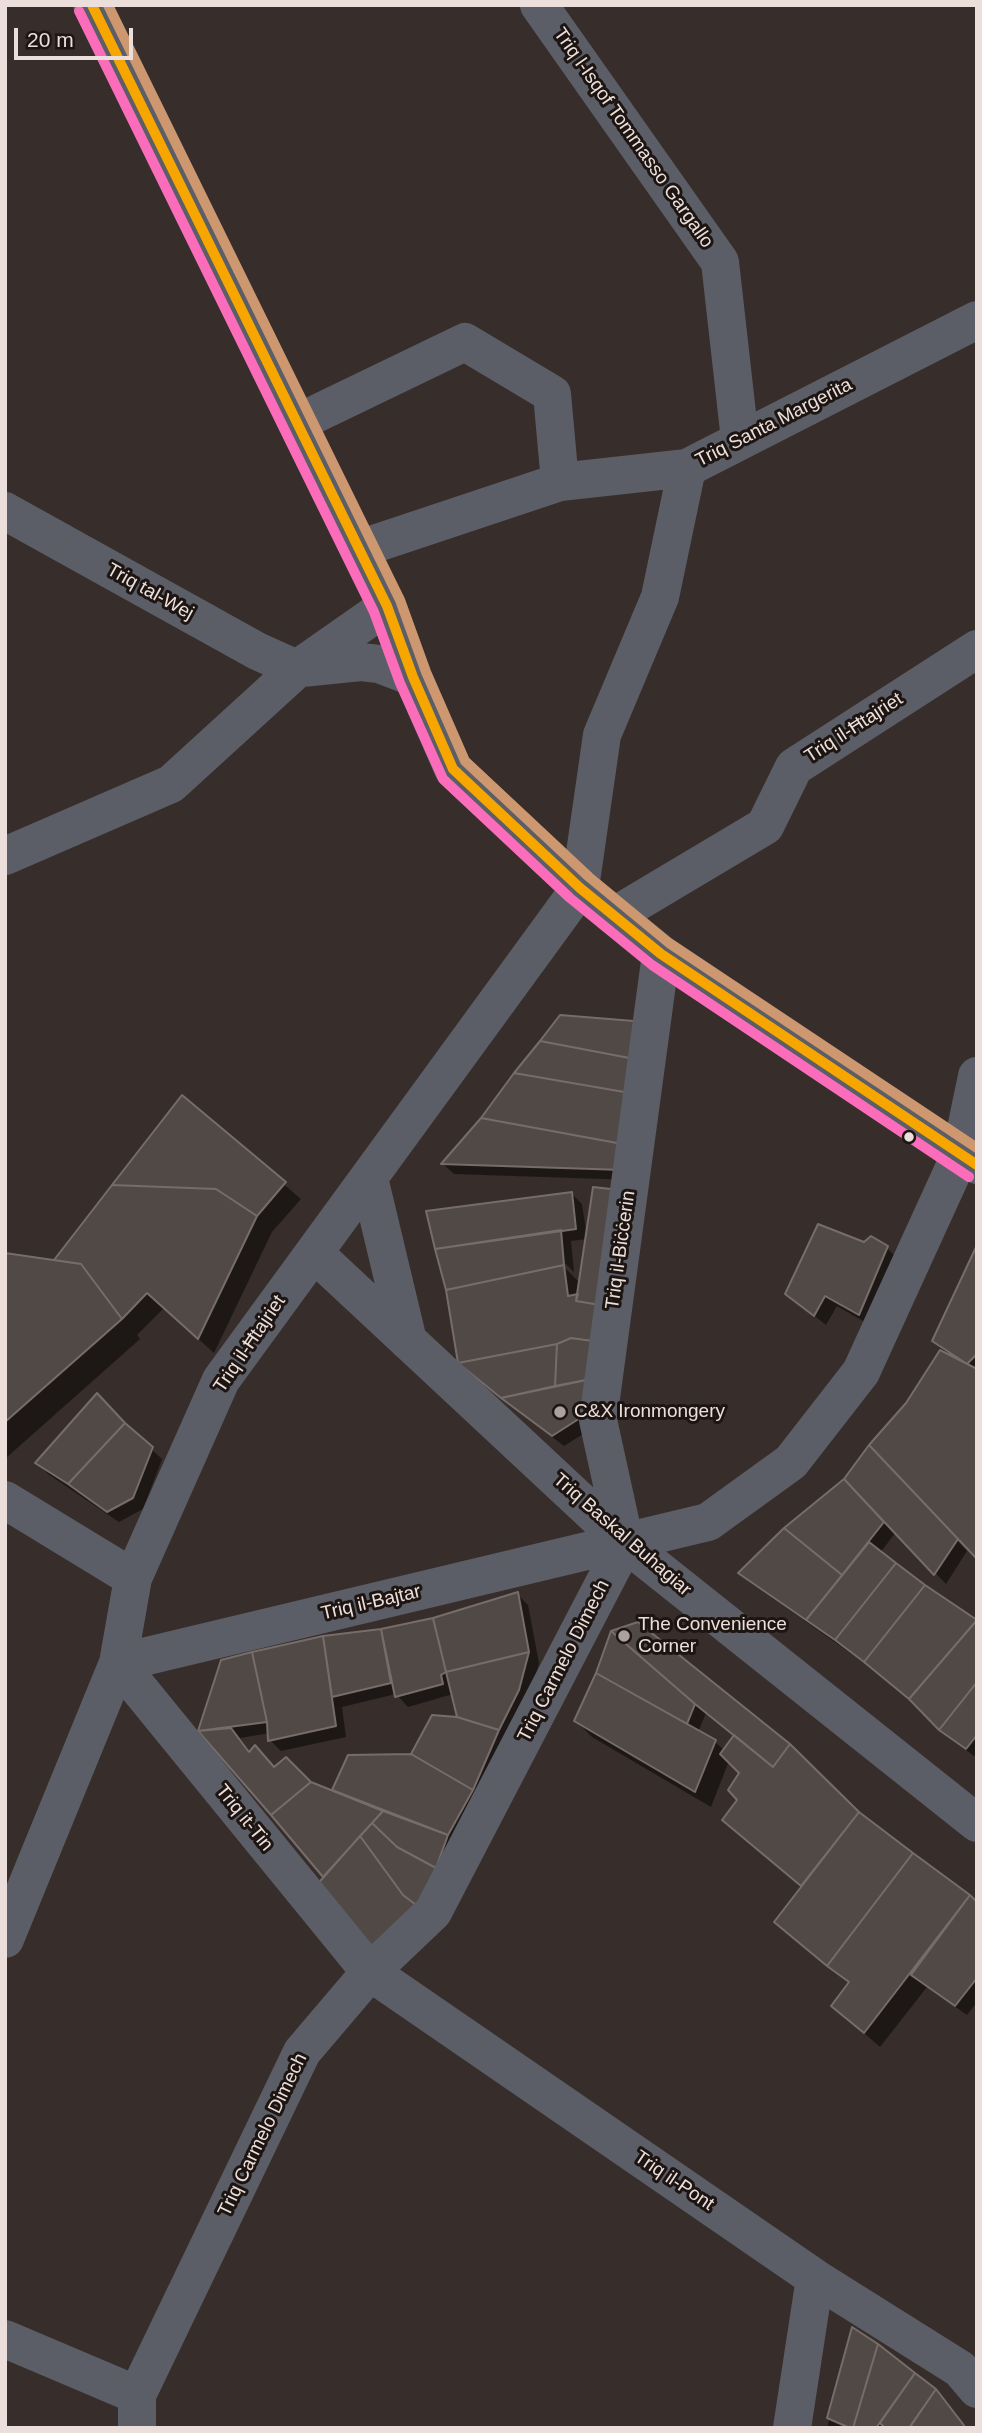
<!DOCTYPE html>
<html>
<head>
<meta charset="utf-8">
<style>
	body { margin:0 }
	#map { position:relative; width:982px; height:2433px; overflow:hidden; background:#372d2a; font-family:Arial,sans-serif }
	canvas { display:block }
	.frame { position:absolute; inset:0; border:7px solid #ecdfdb; pointer-events:none }
	.scale { position:absolute; left:14px; top:28px; width:119px; height:32px; box-sizing:border-box; border:4px solid #ecdfdb; border-top:0; padding-left:9px; font-size:21px; line-height:24px; white-space:nowrap; color:#ecdfdb; -webkit-text-stroke:5px #1d1512; paint-order:stroke }
</style>
</head>
<body>
<div id="map">
<canvas width="982" height="2433"></canvas>
<div class="frame"></div>
<div class="scale">20 m</div>
</div>
<script>
const ctx = document.querySelector('canvas').getContext('2d');
ctx.lineJoin = 'round';
function fillPath(path, color) { ctx.fillStyle = color; ctx.fill(path, 'evenodd'); }
function strokePath(path, color, width, dash) { ctx.strokeStyle = color; ctx.lineWidth = width; ctx.lineCap = dash ? 'butt' : 'round'; ctx.setLineDash(dash || []); ctx.stroke(path); }
function drawText(font, color, halo, rows, align = 'center') {
  ctx.font = font + ' Arial,sans-serif'; ctx.lineWidth = 6; ctx.setLineDash([]); ctx.textBaseline = 'middle'; ctx.strokeStyle = halo; ctx.fillStyle = color; for (const [text, x, y, turn = 0] of rows) {
    ctx.save(); ctx.translate(x, y); ctx.rotate((+turn || 0) * Math.PI / 180); ctx.textAlign = isNaN(turn) ? turn : align; if (halo) ctx.strokeText(text, 0, 0); ctx.fillText(text, 0, 0); ctx.restore();
  }
}
fillPath(new Path2D(`
	M645 1023 633 1180 454 1174 443 1164Z
	M182 1097 301 1199 272 1232 214 1353 164 1308 137 1335 140 1339 6 1458 5 1255 59 1263 56 1260Z
	M594 1189 628 1193 638 1203 616 1319 621 1324 615 1357 603 1356 600 1382H598L606 1390 599 1424 564 1446 475 1378 459 1363 447 1289 428 1212 571 1193 582 1204 587 1237ZM587 1239 580 1283 557 1260 559 1257 574 1272 571 1241Z
	M865 1244 887 1248 898 1259 870 1325 837 1306 826 1325 787 1294Z
	M977 1249V1555L923 1499 921 1502 967 1551 946 1584 896 1532 880 1553 924 1586 977 1620V1758L952 1740 921 1709 877 1672 751 1583 740 1573 845 1480 870 1445 948 1355 934 1341Z
	M128 1428 162 1459 143 1509 119 1522 48 1474 38 1463Z
	M517 1594 528 1605 539 1663 529 1702 430 1919 326 1877 200 1730 323 1637 382 1630 434 1619ZM396 1694 408 1707 453 1694 459 1718 412 1755 349 1756 333 1792 274 1768 251 1753 240 1738 270 1733V1740L281 1751 346 1737 342 1707Z
	M612 1632 858 1813 977 1905V2002L967 2015 927 1987 880 2047 833 2006 850 1983 792 1937 776 1921 802 1888 724 1820 739 1800 741 1773 729 1761 711 1807 592 1737 576 1721 598 1673ZM706 1713 735 1737 725 1751 715 1742 698 1732Z
	M853 2330 935 2391 966 2428H827Z`), '#0007');
const building = new Path2D(`
	M560 1015 646 1022 640 1060 540 1041Z
	M540 1041 640 1060 636 1094 514 1073Z
	M514 1073 636 1094 628 1145 481 1118Z
	M182 1095 286 1182 257 1216 216 1189 112 1185Z
	M481 1118 628 1145 623 1170 441 1164Z
	M112 1185 216 1189 257 1216 198 1339 147 1293 122 1319 81 1264 54 1260Z
	M593 1187 628 1191 606 1306 576 1301Z
	M572 1192 576 1229 435 1249 426 1211Z
	M818 1224 864 1242 871 1236 888 1246 859 1315 825 1296 814 1316 785 1294Z
	M561 1230 564 1265 446 1290 435 1249Z
	M977 1245V1354L967 1364 932 1341Z
	M5 1253 81 1264 122 1319 5 1422Z
	M564 1265 568 1296 578 1294 576 1301 606 1306 600 1342 571 1338 557 1344 458 1363 446 1290Z
	M571 1338 600 1342 596 1378 555 1386 557 1344Z
	M557 1344 555 1386 501 1398 458 1363Z
	M940 1350 977 1369V1559L869 1445 906 1403Z
	M596 1378 588 1413 552 1436 501 1398Z
	M97 1393 125 1423 68 1484 35 1463Z
	M125 1423 153 1447 133 1498 107 1512 68 1484Z
	M869 1445 958 1539 934 1575 844 1479Z
	M844 1479 884 1522 842 1575 784 1528Z
	M784 1528 842 1575 806 1620 738 1573Z
	M869 1542 896 1563 835 1640 806 1620Z
	M896 1563 925 1585 864 1662 835 1640Z
	M925 1585 977 1620 909 1699 864 1662Z
	M518 1592 529 1652 446 1672 433 1618Z
	M433 1618 446 1672 441 1675 443 1684 395 1697 381 1629Z
	M977 1620V1682L939 1730 909 1699Z
	M638 1622 790 1744 773 1767 695 1704 611 1631Z
	M381 1629 391 1683 332 1697 323 1636Z
	M611 1631 695 1704 687 1724 596 1673Z
	M323 1636 336 1726 268 1741 267 1722 252 1652Z
	M252 1652 267 1722 198 1731 221 1660Z
	M529 1652 519 1690 499 1730 457 1717 446 1672Z
	M596 1673 716 1740 695 1792 574 1721Z
	M977 1682V1735L966 1749 939 1730Z
	M432 1715 457 1717 499 1730 473 1790 411 1754Z
	M231 1728 249 1752 255 1745 274 1767 286 1757 311 1782 271 1815 198 1731Z
	M734 1735 773 1767 790 1744 859 1812 801 1886 722 1820 737 1800 728 1790 739 1773 720 1754Z
	M411 1754 473 1790 448 1835 332 1790 348 1755Z
	M311 1782 383 1811 323 1877 271 1815Z
	M383 1811 448 1835 436 1868 397 1847 372 1823Z
	M859 1812 913 1853 827 1966 774 1922Z
	M372 1823 397 1847 436 1868 420 1908 403 1895 360 1836Z
	M360 1836 403 1895 420 1908 369 1958 314 1888Z
	M913 1853 970 1895 864 2033 831 2006 849 1982 827 1966Z
	M970 1895 977 1902V1978L955 2006 911 1975Z
	M852 2327 878 2344 853 2428H850L827 2418Z
	M878 2344 915 2373 876 2428H853Z
	M915 2373 936 2389 909 2428H885L880 2423Z
	M936 2389 966 2428 910 2427Z`);
fillPath(building, '#514946');
strokePath(building, '#766d6a', 2);
strokePath(new Path2D(`
	M92 5 387 606 413 677 453 769 580 888 661 954 977 1165
	M539 5 720 262 740 440
	M297 423 465 342 552 394 560 482
	M5 511 257 651 297 669
	M359 549 560 482 687 468 977 320
	M302 668 361 662 379 664 413 677
	M5 856 171 784 297 669 387 606
	M614 916 765 826 794 767 977 649
	M977 1076 961 1153 861 1372 791 1462 708 1522 118 1663 370 1972 815 2278 960 2369 977 2389
	M369 1178 408 1341
	M314 1253 625 1543 977 1823
	M5 1500 133 1578
	M625 1543 598 1420 661 954
	M5 1939 118 1663 133 1578 221 1380 580 888 602 735 660 597 687 468
	M5 2339 137 2395
	M137 2428V2395L302 2052 370 1972 433 1912 625 1543
	M792 2428 815 2278`), '#5b5e66', 38);
strokePath(new Path2D(`
	M92 5 387 606 413 677 453 769 580 888 661 954 977 1165`), '#f7a600', 10);
strokePath(new Path2D(`
	M79 11 374 612 400 683 443 779 570 898 652 965 969 1177`), '#fb6dba', 10);
strokePath(new Path2D(`
	M108 5 400 600 426 672 465 761 589 877 669 943 977 1148`), '#cd976f', 10);
for (const [x, y, r, color] of [
	[909,1137,6,"#ecdfdb"],
	[560,1412,7,"#ada19d"],
	[624,1636,7,"#ada19d"]
]) { const dot = new Path2D(); dot.arc(x, y, r, 0, 2 * Math.PI); ctx.fillStyle = color; ctx.fill(dot); strokePath(dot, '#1d1512', 2.5); }
drawText('19px', '#ecdfdb', '#1d1512', [
	["Triq l-Isqof Tommasso Gargallo",633,138,55],
	["Triq Santa Margerita",774,423,-27],
	["Triq tal-Wej",150,592,29],
	["Triq il-Ħtajriet",854,728,-33],
	["Triq il-Biċċerin",621,1250,-82],
	["Triq il-Ħtajriet",250,1344,-56],
	["Triq Baskal Buhagiar",622,1535,41],
	["Triq il-Bajtar",371,1603,-13],
	["Triq Carmelo Dimech",564,1661,-63],
	["Triq it-Tin",244,1818,51],
	["Triq Carmelo Dimech",263,2135,-64],
	["Triq il-Pont",674,2181,34]
]);
drawText('19px', '#ecdfdb', '#1d1512', [
	["C&X Ironmongery",574,1412],
	["The Convenience",638,1625],
	["Corner",638,1647]
], 'left');
</script>
</body>
</html>
